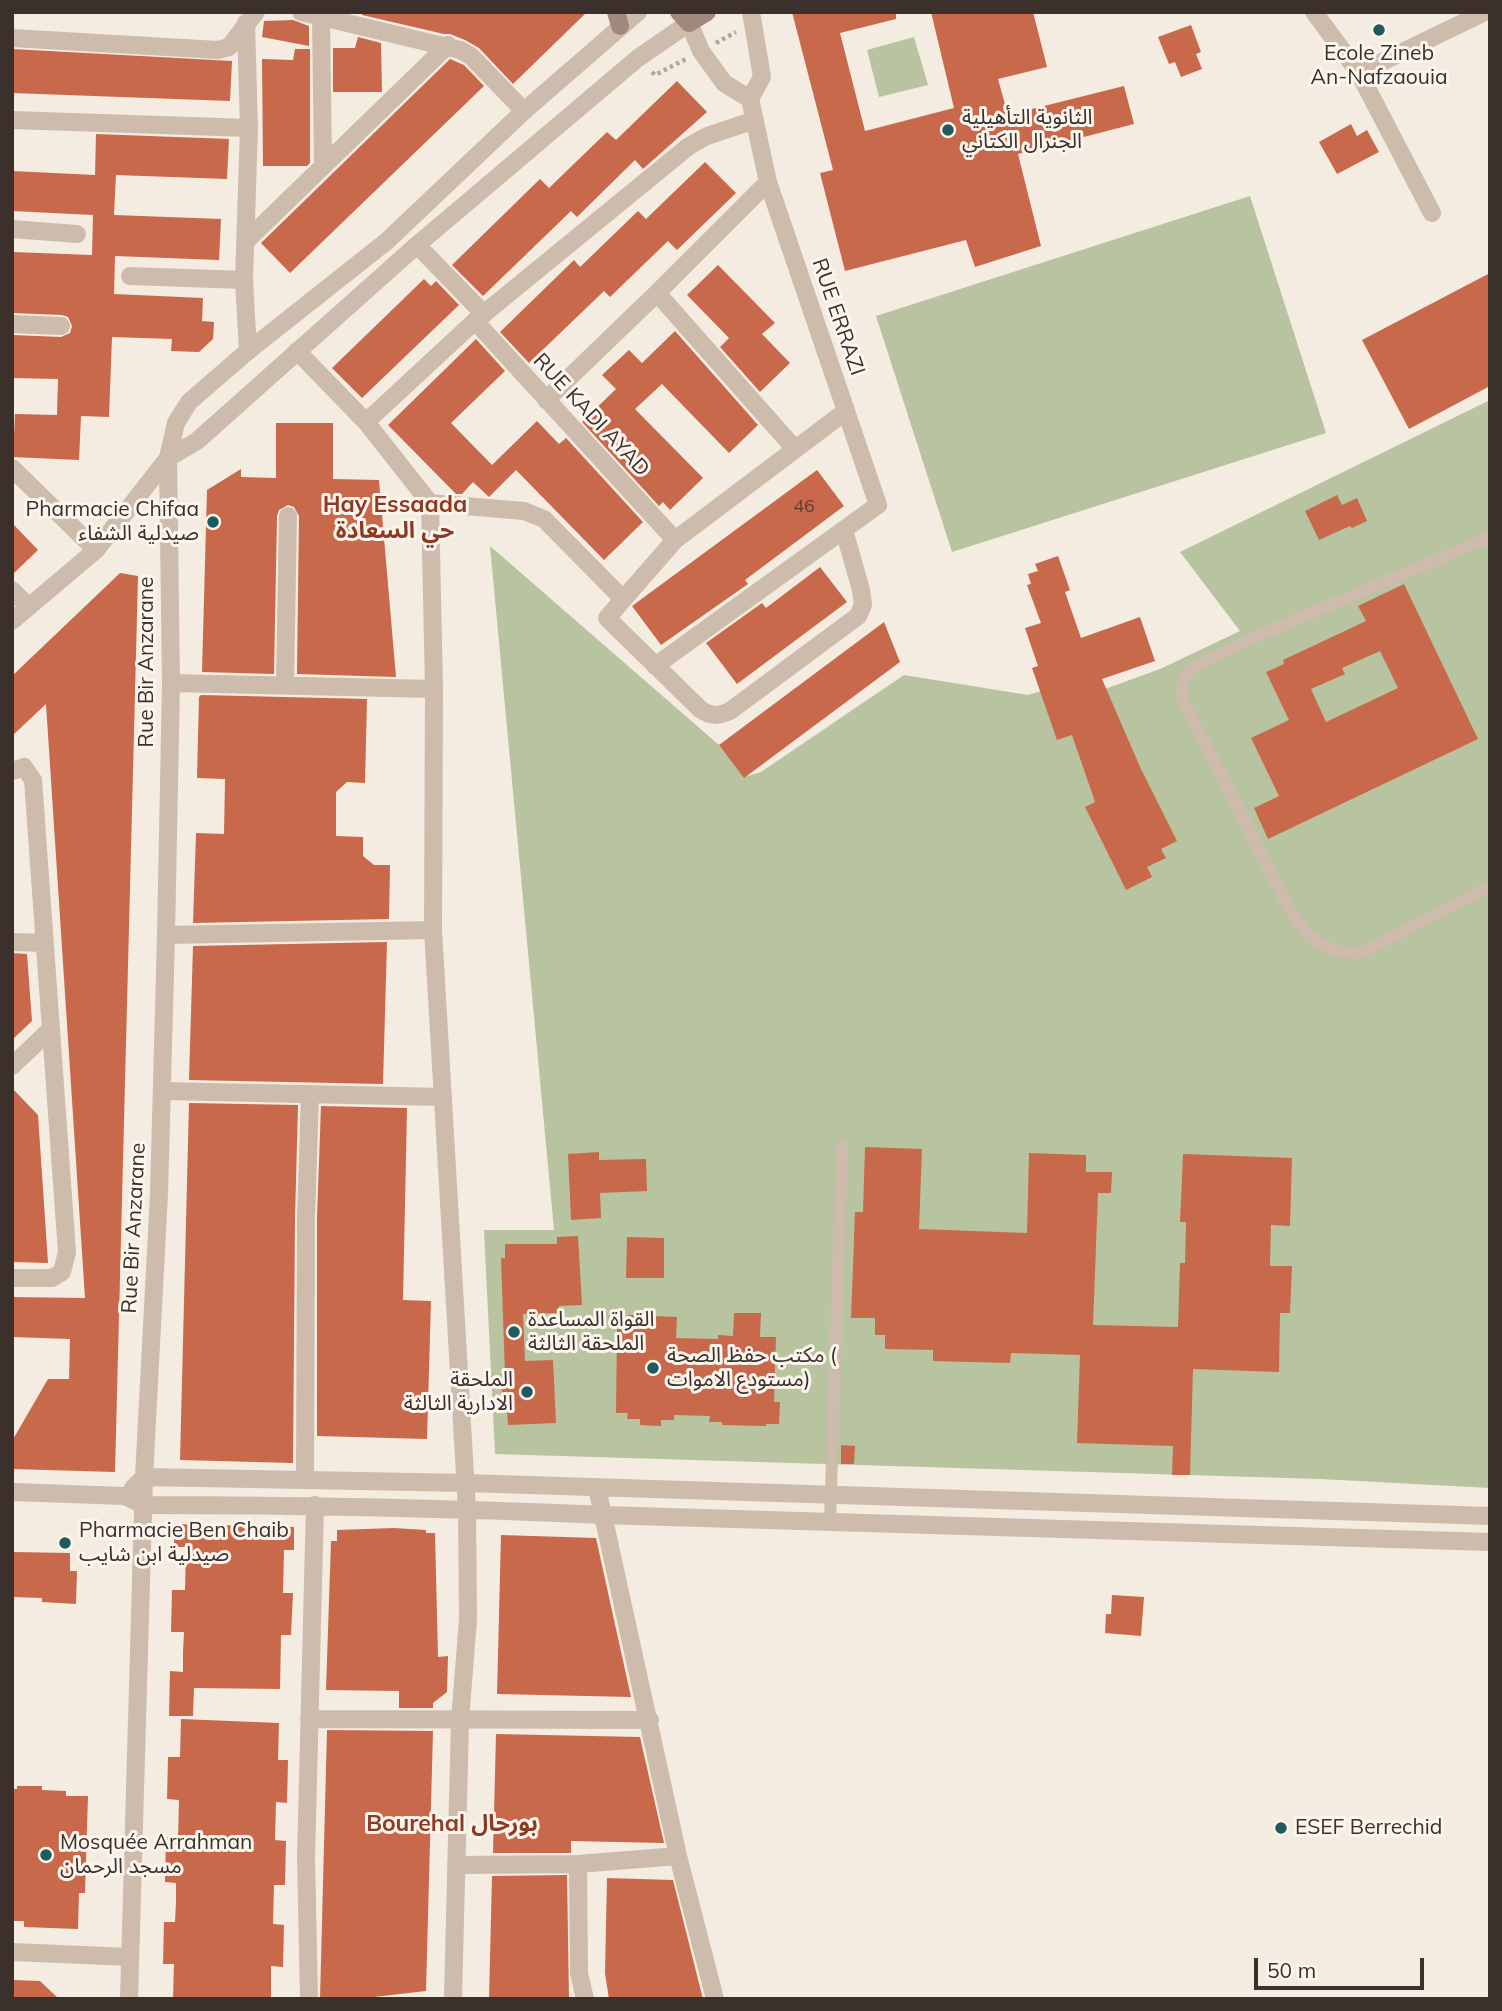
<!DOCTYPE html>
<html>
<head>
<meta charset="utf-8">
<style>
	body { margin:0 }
	#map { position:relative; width:1502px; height:2011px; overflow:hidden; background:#f4ebe1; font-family:Mulish,sans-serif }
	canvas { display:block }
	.frame { position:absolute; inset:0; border:14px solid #3b302b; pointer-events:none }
	.scale { position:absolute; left:1254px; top:1958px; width:170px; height:32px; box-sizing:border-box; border:4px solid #3b302b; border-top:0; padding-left:9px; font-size:21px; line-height:24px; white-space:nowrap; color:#3b302b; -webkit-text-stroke:5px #fbf5ee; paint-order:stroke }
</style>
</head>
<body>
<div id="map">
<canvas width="1502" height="2011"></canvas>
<div class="frame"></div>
<div class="scale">50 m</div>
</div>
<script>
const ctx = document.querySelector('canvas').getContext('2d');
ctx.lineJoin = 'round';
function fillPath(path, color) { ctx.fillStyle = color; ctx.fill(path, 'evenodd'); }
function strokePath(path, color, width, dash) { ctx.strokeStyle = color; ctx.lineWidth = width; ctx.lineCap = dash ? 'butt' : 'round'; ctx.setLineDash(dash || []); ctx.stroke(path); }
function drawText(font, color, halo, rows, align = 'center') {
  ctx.font = font + ' Mulish,"Noto Sans Arabic",sans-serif'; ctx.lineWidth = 6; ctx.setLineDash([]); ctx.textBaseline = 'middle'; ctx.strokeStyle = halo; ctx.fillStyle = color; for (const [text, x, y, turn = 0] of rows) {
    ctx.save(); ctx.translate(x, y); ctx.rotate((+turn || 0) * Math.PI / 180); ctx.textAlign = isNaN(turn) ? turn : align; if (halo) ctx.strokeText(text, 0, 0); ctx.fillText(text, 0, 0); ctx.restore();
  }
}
fillPath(new Path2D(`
	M914 37 928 85 879 97 867 50Z
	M1250 196 1326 433 952 552 876 316Z
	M1490 400V1488L1320 1479 495 1454 484 1230H554L490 546 719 745 744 777 761 772 904 675 1028 695 1073 681 1080 698 1160 669 1240 631 1180 552Z`), '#b8c4a0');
fillPath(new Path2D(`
	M362 12H587L513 84 479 48 465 40 450 34H444L362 15Z
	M792 12H896V19L840 33 865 131 954 108 931 12H1033L1047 67 998 79 1008 115 1124 86 1134 124 1018 154 1041 246 975 267 966 240 845 271 820 173 833 170Z
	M293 20 309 26V46L262 37 264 21Z
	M1191 25 1201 52 1196 54 1202 69 1181 77 1175 62 1169 64 1158 37Z
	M358 37 381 43 382 92H333V48H355Z
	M12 49 232 61 230 101 12 93Z
	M295 49H310V163L307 166H263L262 59 293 60Z
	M450 59 464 65 484 86 290 273 261 243Z
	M677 81 707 112 643 169 635 160 577 217 571 211 483 296 452 265 540 179 549 188 607 132 616 140Z
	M1351 124 1357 136 1367 130 1379 152 1337 174 1319 142Z
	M96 134 229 139 227 179 116 175 114 215 221 219 219 260 115 256 114 294 203 298 202 321 214 322 213 339 199 352 171 351 172 339 112 337 109 417 81 416 79 460 13 457 15 414 57 415 58 379 12 378V335L61 337 70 333 72 326 68 317 62 315 12 313V252L92 255 93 215 12 211V171L95 175Z
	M705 162 736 193 677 250 668 241 610 297 604 291 529 363 500 332 574 260 580 267 638 211 646 219Z
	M718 265 775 323 762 334 790 363 760 392 720 347 729 338 687 295Z
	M1490 273V386L1409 429 1362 340Z
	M424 279 431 286 436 281 459 305 362 398 332 368Z
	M675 331 758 425 729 453 662 384 635 409 703 478 670 510 663 502 659 506 582 422 616 389 602 375 629 350 642 363Z
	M476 339 505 371 451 423 492 465 537 421 559 444 566 438 643 522 604 560 516 470 489 497 473 482 462 494H456L388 425Z
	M276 423H333V479L379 480 396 677 297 674 299 516 294 507 288 505 279 510 277 516 274 674 202 672 207 490 241 469V477L276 478Z
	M817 470 844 506 745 580 748 584 661 645 632 606Z
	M1337 495 1342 505 1357 498 1367 521 1352 528 1350 526 1319 540 1305 511Z
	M12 523 38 550 12 575Z
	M1058 556 1070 590 1065 592 1081 638 1140 617 1155 661 1102 679 1140 767 1177 841 1161 849 1166 858 1147 867 1152 877 1126 890 1085 807 1095 802 1072 735 1057 740 1032 668 1038 666 1025 628 1041 623 1027 585 1031 584 1028 574 1038 571 1035 564Z
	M820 567 847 602 737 684 706 643 762 603 766 608Z
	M120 573 138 576 115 1472 12 1469V1441L48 1379H69L70 1339 12 1337V1297L85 1298 46 704 12 736V676Z
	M1404 584 1478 739 1268 839 1254 808 1279 796 1251 738 1289 720 1266 672 1284 664 1283 660 1366 621 1358 606ZM1380 651 1398 688 1326 722 1311 689 1345 674 1342 668Z
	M884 622 900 662 744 778 719 745Z
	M201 695 367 699 365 783 347 782 336 792V836L363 837V856L374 865H390L389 919 193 923 196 833 224 834 225 779 197 778 199 697Z
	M387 942 383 1084 189 1080 193 946Z
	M12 953 27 954 32 1021 12 1040Z
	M12 1088 38 1115 48 1263 12 1262Z
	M189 1103 298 1105 295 1218 293 1463 180 1460Z
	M321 1106 407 1108 403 1300 431 1301 427 1439 317 1436V1218Z
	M865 1147 922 1149 919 1229 1027 1233 1029 1153 1086 1155V1172H1112L1111 1193H1098L1093 1325 1178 1327 1180 1263H1185L1186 1222H1180L1183 1154 1292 1158 1290 1226 1271 1225 1270 1266H1292L1290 1313H1280L1279 1372 1193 1369 1190 1475H1172L1173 1446 1077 1443 1080 1355 1011 1353 1010 1363 933 1361V1350L885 1349V1335H875V1318H851L855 1212H863Z
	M599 1152V1160L646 1159 647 1191 600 1193 601 1218 571 1220 568 1154Z
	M578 1236 582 1305 559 1306V1313L523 1314 525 1361 553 1360 556 1423 508 1425 507 1410H503L501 1374H505L501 1258H505V1244H557V1237Z
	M627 1237 664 1238V1278H626Z
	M734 1313H761L760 1337H776L774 1402H780L779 1424H766V1426L722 1425V1422H709L710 1416 674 1415V1420H661V1426L640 1425V1419H627L628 1413H616L617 1329H627L628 1315 677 1317 676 1338 718 1339V1335L733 1336Z
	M841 1445 855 1446 854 1464H841Z
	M174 1524 294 1527V1550H284L283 1593H293L291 1635H281L280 1689 194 1688 193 1716H169L170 1671 183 1672V1652L184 1632H171L172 1590H185L186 1547H174Z
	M394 1528 426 1530V1533H435L438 1657 448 1656 447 1692 433 1703V1708H399V1691L326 1690 331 1541H337V1530Z
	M501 1535 596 1538 631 1697 497 1694Z
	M12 1552 70 1553V1571H77L76 1604 42 1602V1598L12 1597Z
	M1112 1595 1144 1597 1141 1636 1105 1633 1106 1614H1111Z
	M181 1719 279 1723 278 1760H288L287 1803 276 1802 275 1840 286 1841 285 1885H274L273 1924 284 1925 283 1967 271 1966V1999H173L174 1964H163L164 1922H175L176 1902V1883L165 1882 166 1837 178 1838 179 1800 167 1799 168 1757H180Z
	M327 1730 433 1731 426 1991 357 1999H320Z
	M496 1734 640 1737 664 1843 571 1841V1853H493Z
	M17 1786H42V1790L66 1791V1796H88L85 1893H79L78 1929 24 1927V1921H12V1789H17Z
	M567 1875 569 1999H489L492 1876Z
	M607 1878 673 1880 703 1999H609L605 1973Z
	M12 1980 40 1981 59 1999H12Z`), '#c8694b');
strokePath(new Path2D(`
	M716 43 736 32
	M652 72 655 75 686 59`), '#b9a596', 4.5, [3.5, 3.5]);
strokePath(new Path2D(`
	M1490 537 1248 640 1192 668 1185 676 1182 686 1183 700 1288 907C1309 937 1321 953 1361 953L1490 886
	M830 1521 842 1146`), '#cdbbac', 12);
strokePath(new Path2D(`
	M301 12 460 50 471 56 524 111
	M1314 12 1359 73 1432 213
	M321 16 323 166
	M246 23 249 128 244 280 248 351
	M689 23 701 51 724 83 750 99
	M12 38 218 50 229 47 256 12
	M1359 73 1485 12
	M750 99 762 77 751 12
	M12 120 249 128
	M12 229 77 234
	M245 242 448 45
	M417 245 484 314
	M130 276 244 280
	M657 293 795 449
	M475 321 675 540
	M12 324 61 326
	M297 351 366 422 430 503 434 689 433 930 467 1509 468 1619 460 1720 453 1999
	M546 400 657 293 768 182
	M366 422 475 321 689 146 707 136 755 120
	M12 468 96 550
	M430 503 524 511 544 519 623 599
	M844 530 861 590 863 605 858 616 730 711C718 716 711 717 700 709L607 618 675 540 846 411
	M12 590 28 606
	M12 621 96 550 168 458
	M655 666 878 505 768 182 750 99
	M171 683 434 689
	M285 686 288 516
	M12 771 24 767 33 780 67 1252 62 1272 52 1278H12
	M166 935 433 930
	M12 942 44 943
	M12 1066 51 1029
	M162 1091 443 1097
	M305 1480 306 1218 310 1094
	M133 1488 144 1477 467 1483 1490 1516
	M597 1488 678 1856 715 1999
	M12 1492 125 1496 144 1505C297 1505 450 1508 603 1515L1490 1542
	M309 1719 650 1720
	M578 1864 579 1973 585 1999
	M456 1865 578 1864 678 1856
	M12 1952 130 1957
	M309 1999 306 1857 315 1505`), '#cdbbac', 18);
strokePath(new Path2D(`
	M168 458 197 441 417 245 638 58 689 23
	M129 1999 144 1477 159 1194 166 935 171 683 168 458 176 423 189 402 248 351 387 241 524 111 638 12`), '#cdbbac', 18);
strokePath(new Path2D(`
	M616 12 620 26
	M679 12 689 23 707 12`), '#a18a7d', 18);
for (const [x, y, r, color] of [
	[1379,30,7,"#1f5a5e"],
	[948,130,7,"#1f5a5e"],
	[213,522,7,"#1f5a5e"],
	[514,1332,7,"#1f5a5e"],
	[653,1368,7,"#1f5a5e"],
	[527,1392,7,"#1f5a5e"],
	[65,1543,7,"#1f5a5e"],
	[1281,1828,7,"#1f5a5e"],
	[46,1855,7,"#1f5a5e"]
]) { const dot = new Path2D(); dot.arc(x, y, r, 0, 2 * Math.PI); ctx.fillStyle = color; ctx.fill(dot); strokePath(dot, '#fbf5ee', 2.5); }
drawText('18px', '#5e3e33', null, [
	["46",804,507]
]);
drawText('21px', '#3b302b', '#fbf5ee', [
	["Ecole Zineb",1379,54,"center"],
	["An-Nafzaouia",1379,78,"center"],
	["الثانوية التأهيلية",962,118],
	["الجنرال الكتاني",962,142],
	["Pharmacie Chifaa",199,510,"right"],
	["صيدلية الشفاء",199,534,"right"],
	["القواة المساعدة",528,1320],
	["الملحقة الثالثة",528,1344],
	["مكتب حفظ الصحة (",667,1356],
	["مستودع الاموات)",667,1380],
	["الملحقة",513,1380,"right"],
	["الادارية الثالثة",513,1404,"right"],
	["Pharmacie Ben Chaib",79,1531],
	["صيدلية ابن شايب",79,1555],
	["ESEF Berrechid",1295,1828],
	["Mosquée Arrahman",60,1843],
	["مسجد الرحمان",60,1867]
], 'left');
drawText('21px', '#3b302b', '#fbf5ee', [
	["RUE ERRAZI",838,317,71],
	["RUE KADI AYAD",591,415,47],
	["Rue Bir Anzarane",147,662,-90],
	["Rue Bir Anzarane",134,1228,-87]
]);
drawText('bold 23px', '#8c3b22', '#fbf5ee', [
	["Hay Essaada",395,505],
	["حي السعادة",395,531],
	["Bourehal بورحال",452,1824]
]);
</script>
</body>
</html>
